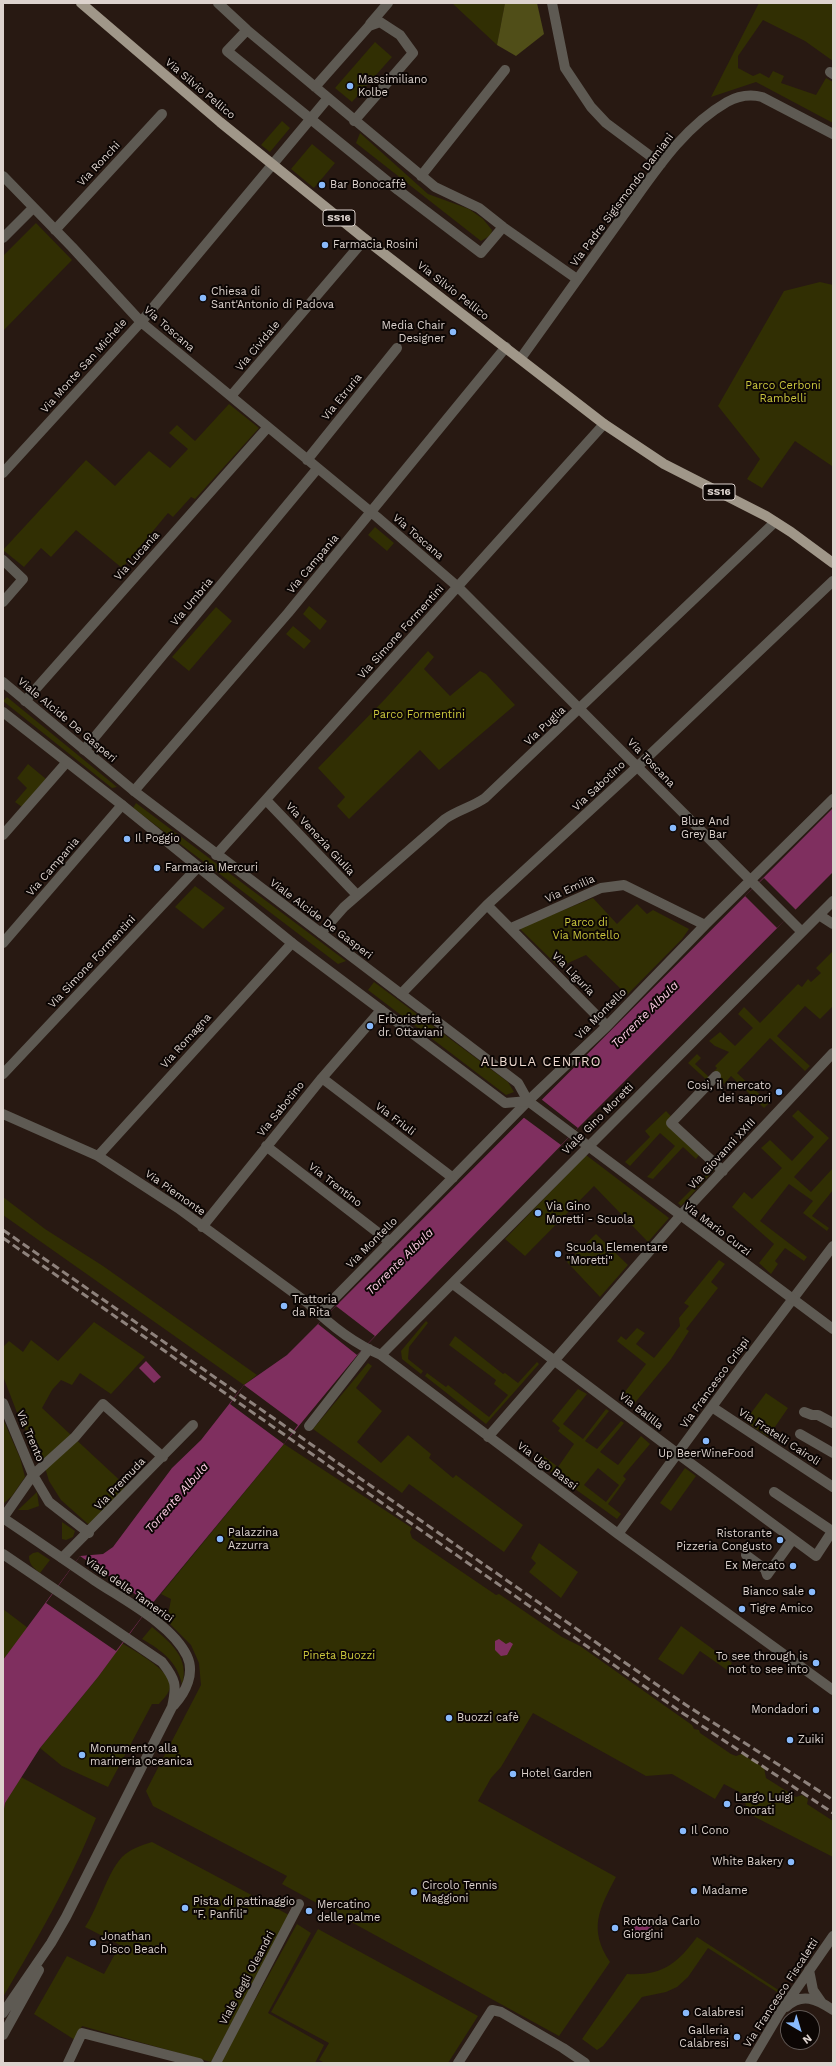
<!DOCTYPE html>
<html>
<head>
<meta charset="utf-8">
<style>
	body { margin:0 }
	#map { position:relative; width:836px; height:2066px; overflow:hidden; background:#281912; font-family:"Work Sans",sans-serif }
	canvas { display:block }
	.frame { position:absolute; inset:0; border:4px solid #ddd3ce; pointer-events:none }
	.north { position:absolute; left:780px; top:2010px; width:40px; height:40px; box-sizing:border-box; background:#0c0604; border:1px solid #605855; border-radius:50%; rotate:142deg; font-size:11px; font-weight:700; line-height:16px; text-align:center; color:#ddd3ce }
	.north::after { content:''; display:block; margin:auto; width:14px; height:18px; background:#89bafc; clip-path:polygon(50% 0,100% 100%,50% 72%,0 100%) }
</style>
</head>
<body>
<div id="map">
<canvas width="836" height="2066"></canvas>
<div class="frame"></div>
<div class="north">N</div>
</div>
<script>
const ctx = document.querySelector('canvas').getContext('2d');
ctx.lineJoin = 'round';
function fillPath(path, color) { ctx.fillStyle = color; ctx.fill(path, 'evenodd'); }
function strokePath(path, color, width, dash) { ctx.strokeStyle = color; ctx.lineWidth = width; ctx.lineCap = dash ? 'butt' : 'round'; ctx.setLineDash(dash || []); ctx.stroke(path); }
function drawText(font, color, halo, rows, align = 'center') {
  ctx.font = font + ' "Work Sans",sans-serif'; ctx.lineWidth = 4; ctx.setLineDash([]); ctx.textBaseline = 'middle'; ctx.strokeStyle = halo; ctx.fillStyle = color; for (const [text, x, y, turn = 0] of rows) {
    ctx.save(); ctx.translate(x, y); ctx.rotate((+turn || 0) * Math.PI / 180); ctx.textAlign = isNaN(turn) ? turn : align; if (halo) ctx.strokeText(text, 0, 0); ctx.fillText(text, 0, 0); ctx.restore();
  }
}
fillPath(new Path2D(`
	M452 3H505L497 45Z
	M759 3H833V61L805 41 763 20 738 56V68L753 76 760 73 769 78 773 71 784 76 781 83 816 95 826 78 833 82V123L756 82 711 97Z
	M375 42 392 57 352 102 335 88Z
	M282 121 290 128 270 152 261 145Z
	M360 133 428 194 469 209 483 219 492 230 491 235 481 241 356 143Z
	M312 144 335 163 314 188 291 169Z
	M36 223 72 260 3 331V256Z
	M820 282 833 285V465L832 466 795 441 762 488 747 479 760 459 718 406 784 291Z
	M229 404 259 428 195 499 191 497 173 517 168 513 122 568 76 530 51 557 41 548 24 567 3 550 86 460 115 486 149 451 170 468 188 449 169 433 177 425 195 441Z
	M375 527 394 543 387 551 368 535Z
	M309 606 327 621 320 630 303 614Z
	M216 607 232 621 189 671 172 657Z
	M293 626 311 641 304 649 286 634Z
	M428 651 434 657 424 669 450 696 480 671 486 674 515 705 439 770 420 750 349 819 337 806 345 797 318 768 386 698Z
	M7 697 117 787 112 788 3 701Z
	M28 764 46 779 22 807 15 802 27 788 17 778Z
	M136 803 346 961 338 964 133 808Z
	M195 886 225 908 203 929 175 907Z
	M593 898 617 924 637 904 647 914 653 910 689 929 682 939 627 995 586 955 559 967 519 928Z
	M833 951V1006L820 1019 805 1006 777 1036 810 1066 805 1071 770 1038 737 1073 769 1103 764 1108 731 1076 724 1084 716 1077 710 1083 688 1063 697 1054 701 1058 695 1064 709 1077 717 1068 715 1066 729 1052 715 1046 709 1041 720 1032 735 1046 753 1028 738 1014 744 1007 760 1023 798 984 802 987 808 979 811 982 821 973 816 968Z
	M374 982 508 1082 514 1092 506 1095 368 990Z
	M798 1110 829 1138 794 1177 811 1192 833 1168V1190L812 1216 829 1228 827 1231 803 1213 813 1201 789 1184 760 1221 807 1257 804 1261 785 1248 775 1261 778 1264 771 1274 759 1263 774 1244 732 1207 744 1192 752 1199 782 1168 761 1148 770 1140 792 1161 814 1137 792 1116Z
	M666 1111 718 1166 681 1206 678 1203 713 1168 699 1155 696 1159 683 1147 653 1179 647 1177 675 1146 660 1133 630 1166 625 1162 650 1137 645 1131Z
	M586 1155 669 1218 648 1242 594 1186 525 1256 505 1239Z
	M3 1197 45 1229 103 1266 257 1375 244 1385 3 1215Z
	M596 1234 628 1265 600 1297 567 1262Z
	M719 1260 725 1264 711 1282 718 1288 686 1329 689 1331 671 1359 633 1405 621 1397 646 1364 617 1341 621 1336 626 1340 637 1328 645 1333 636 1344 654 1358 680 1326 679 1318 689 1306 684 1303Z
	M426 1321 428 1323 409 1347 408 1359 423 1371 421 1374 402 1359 401 1351Z
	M94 1322 145 1357 111 1394 80 1373 72 1385 61 1380 52 1390 42 1408 127 1487 94 1521 88 1524 61 1500 49 1481 44 1464 19 1418 3 1376V1347L9 1341 23 1352 31 1340 58 1361Z
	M455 1336 503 1374 505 1373 518 1383 537 1362 539 1364 486 1424 425 1376 427 1373 446 1387 448 1385 489 1417 508 1395 494 1384 496 1380 449 1345Z
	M368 1363 372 1366 356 1388 382 1411 357 1442 381 1463 408 1435 431 1454 429 1458 453 1478 456 1475 523 1525 504 1552 409 1484 402 1493 313 1429Z
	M578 1389 587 1394 563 1424 583 1439 606 1409 609 1411 585 1441 597 1449 621 1421 624 1423 600 1452 618 1465 641 1436 650 1444 623 1476 626 1479 608 1504 621 1514 617 1519 536 1461 541 1454 558 1467 574 1444 558 1431 560 1428 552 1421ZM598 1468 619 1485 606 1502 584 1485Z
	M766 1393 788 1408 768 1437 745 1421Z
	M3 1419 20 1458 25 1477 12 1496 3 1504Z
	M284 1444 412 1528 410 1532 412 1538 496 1595 499 1594 562 1637 580 1646 692 1725 694 1729 699 1730 700 1733 731 1754 736 1756 742 1754 764 1768 766 1778 796 1797 802 1795 808 1799 807 1804 833 1821V1857L753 1816 746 1806 743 1794 724 1784 715 1799 672 1774 646 1776 533 1713 501 1767 491 1778 478 1801 616 1877C599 1909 588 1929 610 1962L559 2036 282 1884 287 1876 153 1806 146 1791 201 1685 199 1663 191 1645 167 1621 171 1599 161 1594Z
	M685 1468 696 1476 671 1511 660 1503Z
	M37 1492 39 1506 28 1510H18Z
	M62 1522 75 1531 73 1537 66 1540 62 1539Z
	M539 1543 578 1572 561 1598 529 1572 536 1563 531 1558Z
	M38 1552 50 1560 40 1573C34 1568 29 1565 29 1556L33 1553Z
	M3 1609 28 1628 3 1660Z
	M681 1626 732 1663 727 1670 700 1651 683 1675 658 1659Z
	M152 1627C171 1643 190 1658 182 1685 178 1662 161 1650 142 1639Z
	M122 1643C134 1651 171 1670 170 1686 170 1693 163 1699 159 1704H152L108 1787 62 1766 40 1748 98 1677Z
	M21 1777 96 1818C70 1883 39 1936 3 1997V1815L5 1803Z
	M152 1842 289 1915 211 2062 82 2026 75 2040 34 2014 67 1956 104 1974 120 1945 85 1927C99 1906 106 1875 122 1857 130 1849 142 1845 152 1842Z
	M297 1924 311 1933 268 2013 324 2045 315 2063H220Z
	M318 1929 478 2016 448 2063H325L319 2060 329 2043 271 2012Z
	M697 1937 783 1993 780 1994 708 1948 688 1977 677 1987 666 1992 642 1997 603 2046 597 2050 582 2039 627 1974C662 1976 677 1964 697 1937Z`), '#312f03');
fillPath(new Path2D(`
	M505 3H537L544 34 516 56 497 45Z`), '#504e18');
fillPath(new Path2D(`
	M833 808V872L578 1128 359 1353 151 1605 98 1677 40 1748 5 1803 3 1815V1660L80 1556 103 1554 113 1547 172 1468 201 1440 244 1385 287 1355Z
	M146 1361 161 1377 154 1383 139 1368Z
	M499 1639 506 1644 510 1642 513 1644 507 1655 501 1656 495 1650V1641Z
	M637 1918 640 1917 646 1924 652 1925 653 1931 638 1939 635 1937 634 1925Z`), '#7f2f5f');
fillPath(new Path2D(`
	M764 878 796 910 777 928 745 896Z
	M541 1099 578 1128 561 1145 523 1117Z
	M336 1306 375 1336 357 1355 318 1324Z
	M244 1385 298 1425 284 1444 230 1404Z
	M80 1556 151 1605 116 1651 46 1603Z`), '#281912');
strokePath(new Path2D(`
	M218 3 247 30 435 187 479 208 503 227 577 279
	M552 3 565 68 591 107 606 123 661 164
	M370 24 388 3
	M247 30 227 51 398 190 481 253 503 227
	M830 72 833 74
	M315 87 369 26 380 22 400 35 413 53 354 121
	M3 176 72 247 141 322 377 517 458 587 802 932
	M421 176 505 70
	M55 230 162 114
	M3 238 33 208
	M521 358C554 312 587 266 620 220 651 178 680 129 727 102 738 96 750 94 762 97L833 134
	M231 396 365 239
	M307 460 397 348
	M3 473 141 322 328 98
	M3 560 23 579 3 602
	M25 701 268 427
	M84 750 317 469
	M134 791 288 613 506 347
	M266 800 357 895
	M3 835 66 763
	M216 855 604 424
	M487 905 607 1026
	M819 915 833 924
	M511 928 601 888 624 885 705 925
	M321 933 344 907 445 819C458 810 472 807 485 798L775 522
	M3 943 122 805
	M401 994 487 905 637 767 833 581
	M3 1074 198 867
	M716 1076 671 1123 723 1171
	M322 1078 453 1178
	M3 1114 98 1156 178 1208 309 1304C329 1324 355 1344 381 1355L618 1534 833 1690
	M266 1146 390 1242
	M98 1156 292 943
	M202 1227 322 1078 381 1010
	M453 1284 678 1454 816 1556 833 1530
	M319 1314 528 1101 607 1026 705 925 833 799
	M381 1355 833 901
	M3 1403 33 1475 3 1518
	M712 1407 833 1487
	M804 1412 812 1415H818L833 1423
	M309 1426 369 1349
	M800 1434 833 1453
	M488 1437 680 1216 833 1053
	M774 1492 832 1531
	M89 1533 49 1502 33 1475 75 1437 103 1404 163 1457
	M618 1534 742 1366 833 1246
	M746 1555 765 1569 767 1575
	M62 1558 193 1425
	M767 1575 793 1539
	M68 2063 82 2033 199 2063
	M216 2063 299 1904
	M458 2063 492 2010 501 2012 563 2048 585 2063`), '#5e5a53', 10);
strokePath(new Path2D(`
	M3 682 134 791 518 1083 528 1101 833 1329
	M3 712 122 805 292 943 505 1103 528 1101
	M3 1518C33 1538 63 1559 94 1580 122 1599 172 1624 187 1656 195 1673 186 1692 174 1705
	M3 1554 162 1662C176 1680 177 1685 172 1707L66 1917 51 1943 3 2013
	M809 1970 813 1990 822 2003
	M786 2007C802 1992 817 1999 833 2010
	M3 2035 39 1970
	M750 2063 779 2014 833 1936`), '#5e5a53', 10);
strokePath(new Path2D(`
	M81 3 220 122 365 239 604 424 664 464 766 516 791 532 833 563`), '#a09789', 10);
strokePath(new Path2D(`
	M3 1230 686 1705 833 1800
	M3 1238 681 1712 833 1813`), '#8e827c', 3, [8, 4]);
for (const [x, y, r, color] of [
	[350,86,4,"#89bafc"],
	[322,185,4,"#89bafc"],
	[325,245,4,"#89bafc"],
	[203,298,4,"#89bafc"],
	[453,332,4,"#89bafc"],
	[673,828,4,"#89bafc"],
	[127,839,4,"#89bafc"],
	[157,868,4,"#89bafc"],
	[370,1026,4,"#89bafc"],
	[779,1092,4,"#89bafc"],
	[538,1213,4,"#89bafc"],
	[558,1254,4,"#89bafc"],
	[284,1306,4,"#89bafc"],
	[706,1441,4,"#89bafc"],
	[220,1539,4,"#89bafc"],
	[780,1540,4,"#89bafc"],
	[793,1566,4,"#89bafc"],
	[812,1592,4,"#89bafc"],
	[742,1609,4,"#89bafc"],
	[816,1663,4,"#89bafc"],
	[816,1710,4,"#89bafc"],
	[449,1718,4,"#89bafc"],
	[790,1740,4,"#89bafc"],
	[82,1755,4,"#89bafc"],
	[513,1774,4,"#89bafc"],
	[727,1804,4,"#89bafc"],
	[683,1831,4,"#89bafc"],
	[791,1862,4,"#89bafc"],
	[694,1891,4,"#89bafc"],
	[414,1892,4,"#89bafc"],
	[185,1908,4,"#89bafc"],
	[309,1911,4,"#89bafc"],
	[615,1928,4,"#89bafc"],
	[93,1943,4,"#89bafc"],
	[686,2013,4,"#89bafc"],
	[737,2037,4,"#89bafc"]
]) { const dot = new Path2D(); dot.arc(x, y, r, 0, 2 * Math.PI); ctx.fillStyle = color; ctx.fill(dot); strokePath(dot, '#0c0604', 1.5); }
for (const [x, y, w] of [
	[339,218,32],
	[719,492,32]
]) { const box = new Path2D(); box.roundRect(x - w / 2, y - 8, w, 16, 3); ctx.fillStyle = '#0c0604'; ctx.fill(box); strokePath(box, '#ddd3ce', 1); }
drawText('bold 10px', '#ddd3ce', null, [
	["SS16",339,218],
	["SS16",719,492]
]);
drawText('11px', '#ddd3ce', '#0c0604', [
	["Massimiliano",358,80],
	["Kolbe",358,93],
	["Bar Bonocaffè",330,185],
	["Farmacia Rosini",333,245],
	["Chiesa di",211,292],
	["Sant'Antonio di Padova",211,305],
	["Media Chair",445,326,"right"],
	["Designer",445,339,"right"],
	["Blue And",681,822],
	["Grey Bar",681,835],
	["Il Poggio",135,839],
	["Farmacia Mercuri",165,868],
	["Erboristeria",378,1020],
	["dr. Ottaviani",378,1033],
	["Così, il mercato",771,1086,"right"],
	["dei sapori",771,1099,"right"],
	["Via Gino",546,1207],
	["Moretti - Scuola",546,1220],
	["Scuola Elementare",566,1248],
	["\"Moretti\"",566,1261],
	["Trattoria",292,1300],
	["da Rita",292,1313],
	["Up BeerWineFood",706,1454,"center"],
	["Palazzina",228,1533],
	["Azzurra",228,1546],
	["Ristorante",772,1534,"right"],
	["Pizzeria Congusto",772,1547,"right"],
	["Ex Mercato",785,1566,"right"],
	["Bianco sale",804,1592,"right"],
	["Tigre Amico",750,1609],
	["To see through is",808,1657,"right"],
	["not to see into",808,1670,"right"],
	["Mondadori",808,1710,"right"],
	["Buozzi cafè",457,1718],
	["Zuiki",798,1740],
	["Monumento alla",90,1749],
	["marineria oceanica",90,1762],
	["Hotel Garden",521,1774],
	["Largo Luigi",735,1798],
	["Onorati",735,1811],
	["Il Cono",691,1831],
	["White Bakery",783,1862,"right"],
	["Circolo Tennis",422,1886],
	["Maggioni",422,1899],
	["Madame",702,1891],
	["Pista di pattinaggio",193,1902],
	["\"F. Panfili\"",193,1915],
	["Mercatino",317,1905],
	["delle palme",317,1918],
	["Rotonda Carlo",623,1922],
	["Giorgini",623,1935],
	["Jonathan",101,1937],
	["Disco Beach",101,1950],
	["Calabresi",694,2013],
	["Galleria",729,2031,"right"],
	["Calabresi",729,2044,"right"]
], 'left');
drawText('11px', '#ddd3ce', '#0c0604', [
	["Via Silvio Pellico",200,89,40],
	["Via Ronchi",99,164,-47],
	["Via Padre Sigismondo Damiani",622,200,-53],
	["Via Silvio Pellico",453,291,38],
	["Via Toscana",169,329,41],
	["Via Cividale",258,346,-50],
	["Via Monte San Michele",84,366,-48],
	["Via Etruria",342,397,-51],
	["Via Toscana",418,537,41],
	["Via Lucania",137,556,-48],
	["Via Campania",313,564,-50],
	["Via Umbria",192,602,-50],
	["Via Simone Formentini",401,632,-48],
	["Viale Alcide De Gasperi",67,720,40],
	["Via Puglia",545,726,-43],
	["Via Toscana",651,763,46],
	["Via Sabotino",599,786,-43],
	["Via Venezia Giulia",320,839,47],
	["Via Campania",53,867,-49],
	["Via Emilia",570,889,-24],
	["Viale Alcide De Gasperi",321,919,37],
	["Via Simone Formentini",92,962,-47],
	["Via Liguria",573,974,46],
	["Via Montello",601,1014,-45],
	["Via Romagna",186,1041,-48],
	["Via Sabotino",281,1109,-51],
	["Via Friuli",395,1119,37],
	["Viale Gino Moretti",598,1119,-45],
	["Via Giovanni XXIII",722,1154,-47],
	["Via Trentino",335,1185,38],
	["Via Piemonte",175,1193,35],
	["Via Mario Curzi",717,1229,37],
	["Via Montello",372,1243,-45],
	["Via Francesco Crispi",715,1383,-54],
	["Via Balilla",641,1411,38],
	["Via Trento",30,1436,67],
	["Via Fratelli Cairoli",779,1437,33],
	["Via Ugo Bassi",547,1466,37],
	["Via Premuda",120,1484,-46],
	["Viale delle Tamerici",129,1590,35],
	["Viale degli Oleandri",247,1978,-62],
	["Via Francesco Fiscaletti",781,1993,-57]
]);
drawText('11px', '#cbc73d', '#0c0604', [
	["Parco Cerboni",783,386],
	["Rambelli",783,399],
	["Parco Formentini",419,715],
	["Parco di",586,923],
	["Via Montello",586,936],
	["Pineta Buozzi",339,1656]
]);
drawText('italic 12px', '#fbcbe3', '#0c0604', [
	["Torrente Albula",645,1015,-45],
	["Torrente Albula",400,1262,-45],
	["Torrente Albula",177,1498,-49]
]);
ctx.letterSpacing = '1px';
drawText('13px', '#f0dbd1', '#0c0604', [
	["ALBULA CENTRO",541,1062]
]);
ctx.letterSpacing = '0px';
</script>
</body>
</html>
